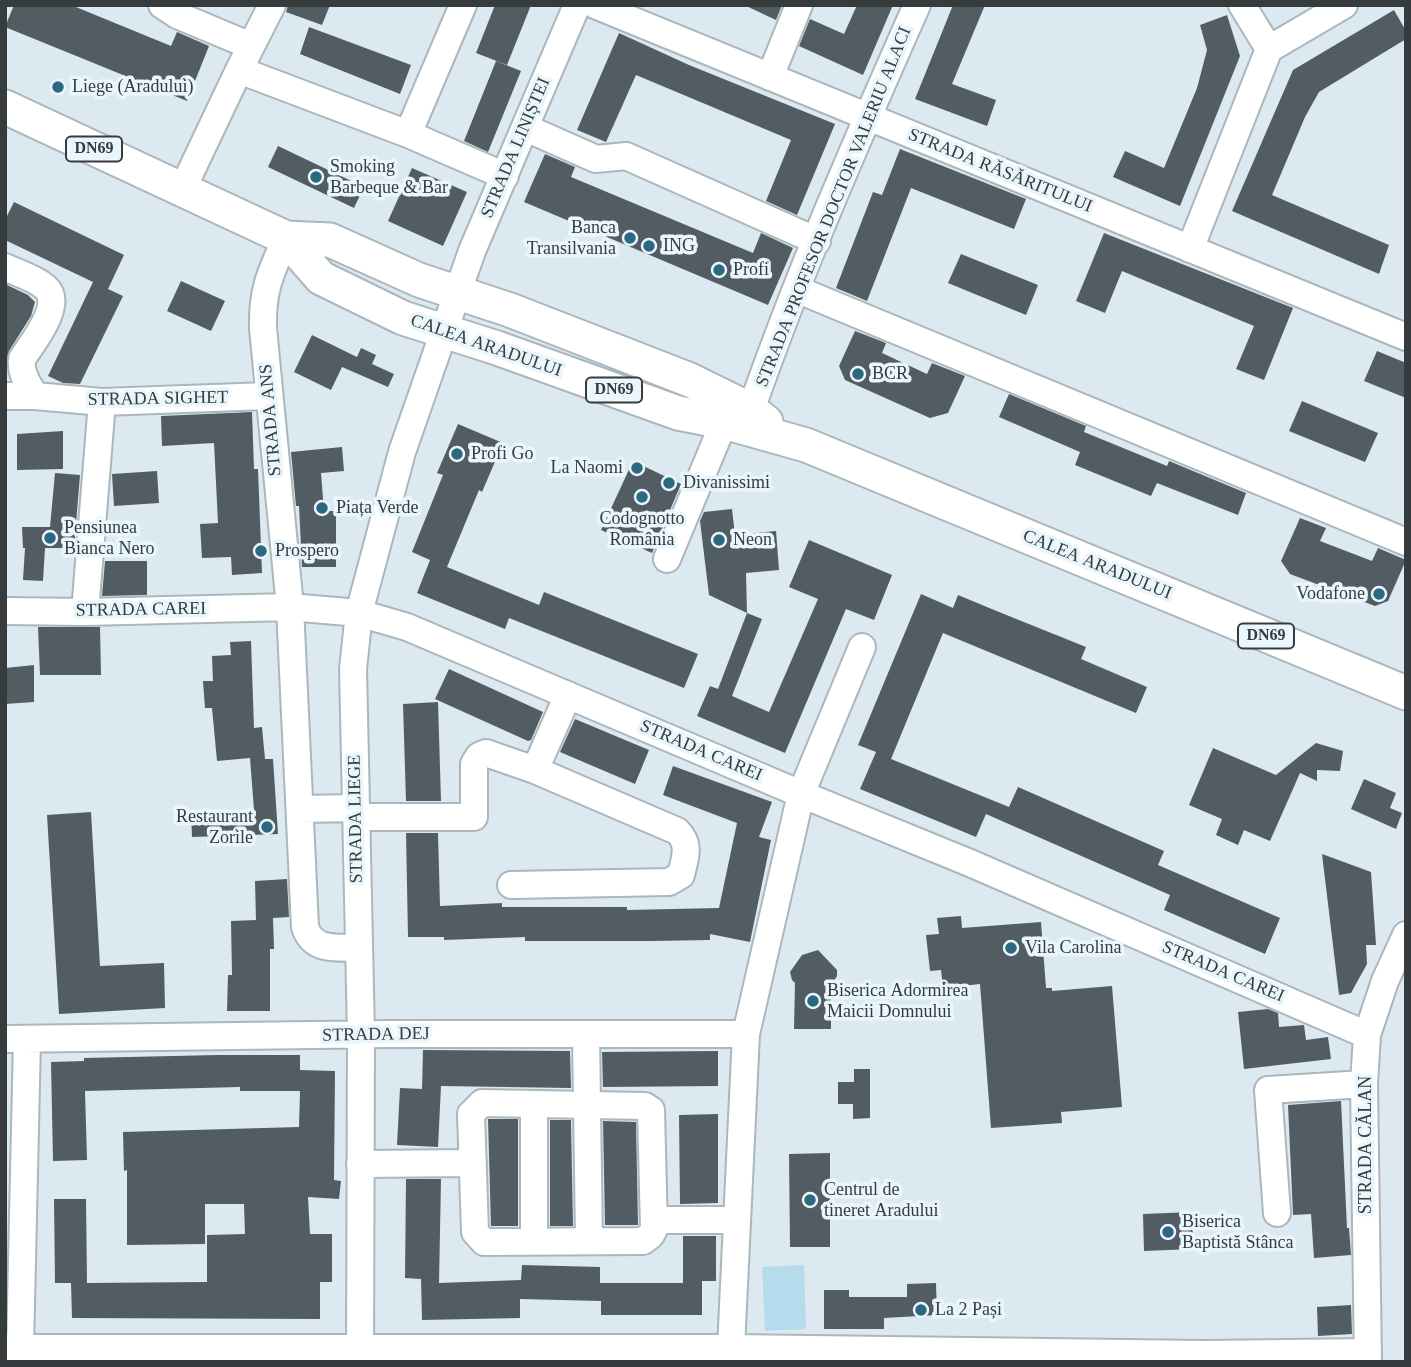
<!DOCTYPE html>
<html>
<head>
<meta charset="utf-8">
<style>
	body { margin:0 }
	#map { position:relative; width:1411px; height:1367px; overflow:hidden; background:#dce9f0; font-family:"Times New Roman",serif }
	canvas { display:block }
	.frame { position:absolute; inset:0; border:7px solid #363b3d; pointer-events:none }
</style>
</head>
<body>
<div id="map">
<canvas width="1411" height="1367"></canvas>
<div class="frame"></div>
</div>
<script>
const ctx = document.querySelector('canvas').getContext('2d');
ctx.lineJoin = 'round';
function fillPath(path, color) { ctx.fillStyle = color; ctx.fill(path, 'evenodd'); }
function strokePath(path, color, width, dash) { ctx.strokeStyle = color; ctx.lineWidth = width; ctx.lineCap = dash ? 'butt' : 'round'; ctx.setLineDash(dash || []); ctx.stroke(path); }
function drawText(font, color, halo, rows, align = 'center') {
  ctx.font = font + ' "Times New Roman",serif'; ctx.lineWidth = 7; ctx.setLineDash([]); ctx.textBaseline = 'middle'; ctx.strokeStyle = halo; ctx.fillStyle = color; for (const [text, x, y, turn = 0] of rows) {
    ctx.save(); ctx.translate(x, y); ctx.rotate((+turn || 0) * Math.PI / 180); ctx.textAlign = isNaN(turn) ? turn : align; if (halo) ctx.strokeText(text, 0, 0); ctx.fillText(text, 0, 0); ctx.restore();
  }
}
fillPath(new Path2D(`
	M804 1265 806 1329 765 1331 762 1267Z`), '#b6dbed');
fillPath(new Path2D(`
	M14 5H71L171 46 177 32 209 46 187 101 5 27Z
	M288 5H330L322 25 286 12Z
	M495 5H531L507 65 476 53Z
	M744 5H782L776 20Z
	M857 5H893L863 75 799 46 810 19 844 34Z
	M953 5H985L952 84 996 100 987 126 915 99Z
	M1394 10 1406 31V39L1319 92 1305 117 1272 195 1389 245 1379 274 1232 211 1293 70Z
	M1227 15 1240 56 1180 206 1113 177 1125 151 1164 168 1197 88 1207 50 1200 25Z
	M309 27 411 65 400 94 300 54Z
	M619 33 689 65 835 124 797 215 766 201 791 140 636 75 606 142 577 130Z
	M496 61 521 71 488 152 464 141Z
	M278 146 364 187 354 208 268 167Z
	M900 149 1026 199 1014 229 911 188 867 301 836 288 873 192 882 195Z
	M545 154 575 167 571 177 753 253 761 233 793 248 768 305 524 202Z
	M412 168 467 192 443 246 388 221Z
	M14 202 124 255 108 289 123 296 80 384 63 383 48 376 93 282 5 240V220Z
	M1104 233 1293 308 1264 380 1236 369 1254 326 1122 271 1105 313 1076 301Z
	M961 254 1038 285 1026 315 948 283Z
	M181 281 225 301 211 331 167 311Z
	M5 284 28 295 35 302 31 316 9 351 5 368Z
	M855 331 886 343 882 353 927 374 932 363 965 376 948 413 930 418 845 380 839 366Z
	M312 335 357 357 361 348 376 355 372 364 394 374 388 387 342 367 331 390 294 372Z
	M1377 351 1406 363V398L1364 381Z
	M1009 394 1086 426 1084 432 1167 466 1169 461 1246 493 1238 515 1157 483 1151 496 1075 465 1080 452 999 417Z
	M1302 401 1378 433 1365 462 1289 431Z
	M252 412 254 469H258L262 573 232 575 231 557 202 558 200 524 218 523 214 443 162 446 161 416Z
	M458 424 503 443 482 492 479 490 447 567 539 605 544 592 698 654 684 688 509 618 505 629 417 593 430 560 412 552 443 475 437 473Z
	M63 431V469L17 470V434Z
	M342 447 344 471 321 473 324 511H336V567H302L299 506H296L291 452Z
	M633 461 681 484 652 553 601 530Z
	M157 471 159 503 114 506 112 474Z
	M55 473 80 475 74 548H45L43 581 23 580 25 548H23L22 527H50Z
	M732 509 735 535 776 531 779 570 746 573 747 613 709 595 700 521 704 512Z
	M1300 518 1326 528 1320 541 1372 561 1378 548 1406 560 1388 601 1375 606 1290 574 1281 561Z
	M809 540 892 575 874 620 846 609 785 753 697 716 710 686 718 689 747 613 762 619 732 696 769 712 818 599 789 587Z
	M105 561H147V595L102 596Z
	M921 594 953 608 958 595 999 612 1086 647 1081 659 1147 687 1136 713 943 633 891 759 1009 807 1018 787 1164 851 1158 865 1280 918 1265 954 1164 910 1170 895 986 814 976 837 860 789 876 752 858 745Z
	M38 627H100L101 675H40Z
	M251 641 254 728 262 727 265 759H273L278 834 192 837 191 812 254 810 250 758 217 761 212 708H205L203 681H213L212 656 231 655 230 642Z
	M34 665V702L5 704V668Z
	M449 669 543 712 531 740 528 741 435 699Z
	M438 702 441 801H406L403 704Z
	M575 719 649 750 635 784 560 752Z
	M1316 743 1343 751 1340 771 1317 770V781L1300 773 1270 841 1244 830 1238 845 1216 835 1222 819 1189 805 1213 748 1276 775Z
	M673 766 772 802 759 837 771 840 750 942 710 934V940L652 941H525V937L444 940V937H408L406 833H438L440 906 502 903V907H627V910L719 908 737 823 663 795Z
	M1364 779 1396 793 1390 808 1402 813 1396 829 1351 809Z
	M91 812 100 966 164 963 165 1008 59 1014 47 815Z
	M1322 854 1371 872 1376 945H1366L1367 964 1351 993 1339 995Z
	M287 879 289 917 273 918 274 949H270V1011H227L228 975H232L231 921 256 920 255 881Z
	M961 916 962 928 1041 922 1046 988H1052V991L1112 986 1122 1107 1061 1112 1062 1123 991 1128 980 984 943 988 941 970 930 971 926 935 939 934 937 918Z
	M818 950 837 970V976L831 986V1029H794L795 983 792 980 790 972 802 955Z
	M1268 1009 1278 1013 1279 1027 1304 1025 1306 1040 1328 1037 1331 1059 1244 1069 1238 1012Z
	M423 1050 570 1051 571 1088 441 1086 438 1147 397 1145 400 1088 422 1089Z
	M718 1051V1086L603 1087 602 1052Z
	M218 1055H300V1070L335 1071 334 1180 341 1181 339 1199 308 1197 310 1234H332V1282H320V1319L72 1318 71 1283H55L54 1199H86L87 1283 207 1282V1235L245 1234 244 1204H205V1244L127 1245V1170L124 1171 123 1132 299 1127 300 1091H240V1087L85 1091 87 1160 53 1161 51 1062 84 1061V1058Z
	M854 1069H870V1118L853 1119V1104H838V1082H854Z
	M1341 1101 1347 1228H1349L1351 1255 1314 1258 1311 1214 1293 1215 1288 1105Z
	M718 1114V1203L680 1204 679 1115Z
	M488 1119H518V1226H491Z
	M550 1120H571L573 1226H550Z
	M603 1121 636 1122 638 1225H605Z
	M830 1153V1247H790L789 1154Z
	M406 1179H441L439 1283 521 1280 522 1265 600 1267V1283H683V1236H716V1281H702V1315H601V1301L520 1299V1318L422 1320 421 1279 405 1278Z
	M1192 1212 1193 1249 1144 1251 1143 1214Z
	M936 1283 937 1315 884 1318V1329H824V1290H849V1297H907V1284Z
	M1351 1305 1352 1334 1318 1336 1317 1307Z`), '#525d63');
const minor = new Path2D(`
	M162 5 177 15 251 46
	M595 5 1406 337
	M1242 5 1269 49
	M1269 49 1344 5
	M239 70 408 134 505 176
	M770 77 799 5
	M526 128 596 159 626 156 817 241
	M408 134 463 5
	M182 190 239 70 272 5
	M286 238C271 272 262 289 263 328L290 607 305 927C313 952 337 947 358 948
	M1190 249 1269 49
	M5 267C17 273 35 278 45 287 65 304 32 343 22 359 20 373 28 384 35 396
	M796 289 1406 542
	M5 396H35L102 402 268 396
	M751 410C799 272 858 138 917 5
	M667 559 724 422
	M5 611 85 612 290 607 359 613 407 627 801 794 970 863 1367 1035
	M85 612 102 402
	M535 770 568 695
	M300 809 356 808
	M356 817H474V764L479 756 486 753 535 770 677 831C691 844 685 858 681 875L669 882 511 885
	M586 1035 589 1241
	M5 1039 390 1034H746
	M482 1103 645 1106 651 1110 654 1229 651 1235 643 1241 484 1242 475 1232 471 1114Z
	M534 1104V1241
	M360 1164 473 1163
	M1277 1213 1268 1090 1364 1084
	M654 1220H737
	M5 1348H731L1204 1354 1368 1352
	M731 1348 746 1034 801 794 862 647
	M20 1349 27 1040
	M360 1362 361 1035 353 669 359 613 402 452 472 251 577 5
	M1368 1362 1364 1084 1367 1035 1385 981 1406 935`);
const major = new Path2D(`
	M5 107 286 238 330 240 419 280 510 310 690 380 751 410 766 422
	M286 238 321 278 403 318 497 348 678 413 724 422 806 445 1406 693`);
strokePath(minor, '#aab7bd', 30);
strokePath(major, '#aab7bd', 37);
strokePath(minor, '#fff', 26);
strokePath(major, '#fff', 33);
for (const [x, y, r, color] of [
	[58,87,7,"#2c6880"],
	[316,177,7,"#2c6880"],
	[630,238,7,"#2c6880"],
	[649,246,7,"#2c6880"],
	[719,270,7,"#2c6880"],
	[858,374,7,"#2c6880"],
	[457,454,7,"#2c6880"],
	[637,468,7,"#2c6880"],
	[669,483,7,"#2c6880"],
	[642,497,7,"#2c6880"],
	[322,508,7,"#2c6880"],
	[50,538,7,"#2c6880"],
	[719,540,7,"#2c6880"],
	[261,551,7,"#2c6880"],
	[1379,594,7,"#2c6880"],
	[267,827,7,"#2c6880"],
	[1011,948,7,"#2c6880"],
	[813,1001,7,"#2c6880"],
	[810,1200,7,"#2c6880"],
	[1168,1232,7,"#2c6880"],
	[921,1310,7,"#2c6880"]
]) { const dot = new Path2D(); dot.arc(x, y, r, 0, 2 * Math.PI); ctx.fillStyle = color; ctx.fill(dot); strokePath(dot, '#e9f7fd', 2.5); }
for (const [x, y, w] of [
	[94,149,56],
	[614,390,56],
	[1266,636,56]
]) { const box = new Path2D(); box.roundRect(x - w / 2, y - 12.5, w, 25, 5); ctx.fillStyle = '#e9f7fd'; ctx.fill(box); strokePath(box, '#363b3d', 2); }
drawText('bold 16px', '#363b3d', null, [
	["DN69",94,149],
	["DN69",614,390],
	["DN69",1266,636]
]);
drawText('18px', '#363b3d', '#e9f7fd', [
	["Liege (Aradului)",72,87],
	["Smoking",330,167],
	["Barbeque & Bar",330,188],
	["Banca",616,228,"right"],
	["Transilvania",616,249,"right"],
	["ING",663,246],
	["Profi",733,270],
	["BCR",872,374],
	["Profi Go",471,454],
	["La Naomi",623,468,"right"],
	["Divanissimi",683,483],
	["Piața Verde",336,508],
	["Codognotto",642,519,"center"],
	["România",642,540,"center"],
	["Pensiunea",64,528],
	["Bianca Nero",64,549],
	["Neon",733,540],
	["Prospero",275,551],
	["Vodafone",1365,594,"right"],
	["Restaurant",253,817,"right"],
	["Zorile",253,838,"right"],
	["Vila Carolina",1025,948],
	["Biserica Adormirea",827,991],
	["Maicii Domnului",827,1012],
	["Centrul de",824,1190],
	["tineret Aradului",824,1211],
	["Biserica",1182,1222],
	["Baptistă Stânca",1182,1243],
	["La 2 Pași",935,1310]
], 'left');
drawText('18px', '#363b3d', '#e9f7fd', [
	["STRADA LINIȘTEI",516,148,-67],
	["STRADA RĂSĂRITULUI",1000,171,22],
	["STRADA PROFESOR DOCTOR VALERIU ALACI",834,207,-68],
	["CALEA ARADULUI",486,346,19],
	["STRADA SIGHET",158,399,-1],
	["STRADA ANS",271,420,-95],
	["CALEA ARADULUI",1097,565,22],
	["STRADA CAREI",141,610,-1],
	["STRADA CAREI",701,751,23],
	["STRADA LIEGE",356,819,-91],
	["STRADA CAREI",1223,972,23],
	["STRADA DEJ",376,1035,-1],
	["STRADA CĂLAN",1366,1145,-90]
]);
</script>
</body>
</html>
